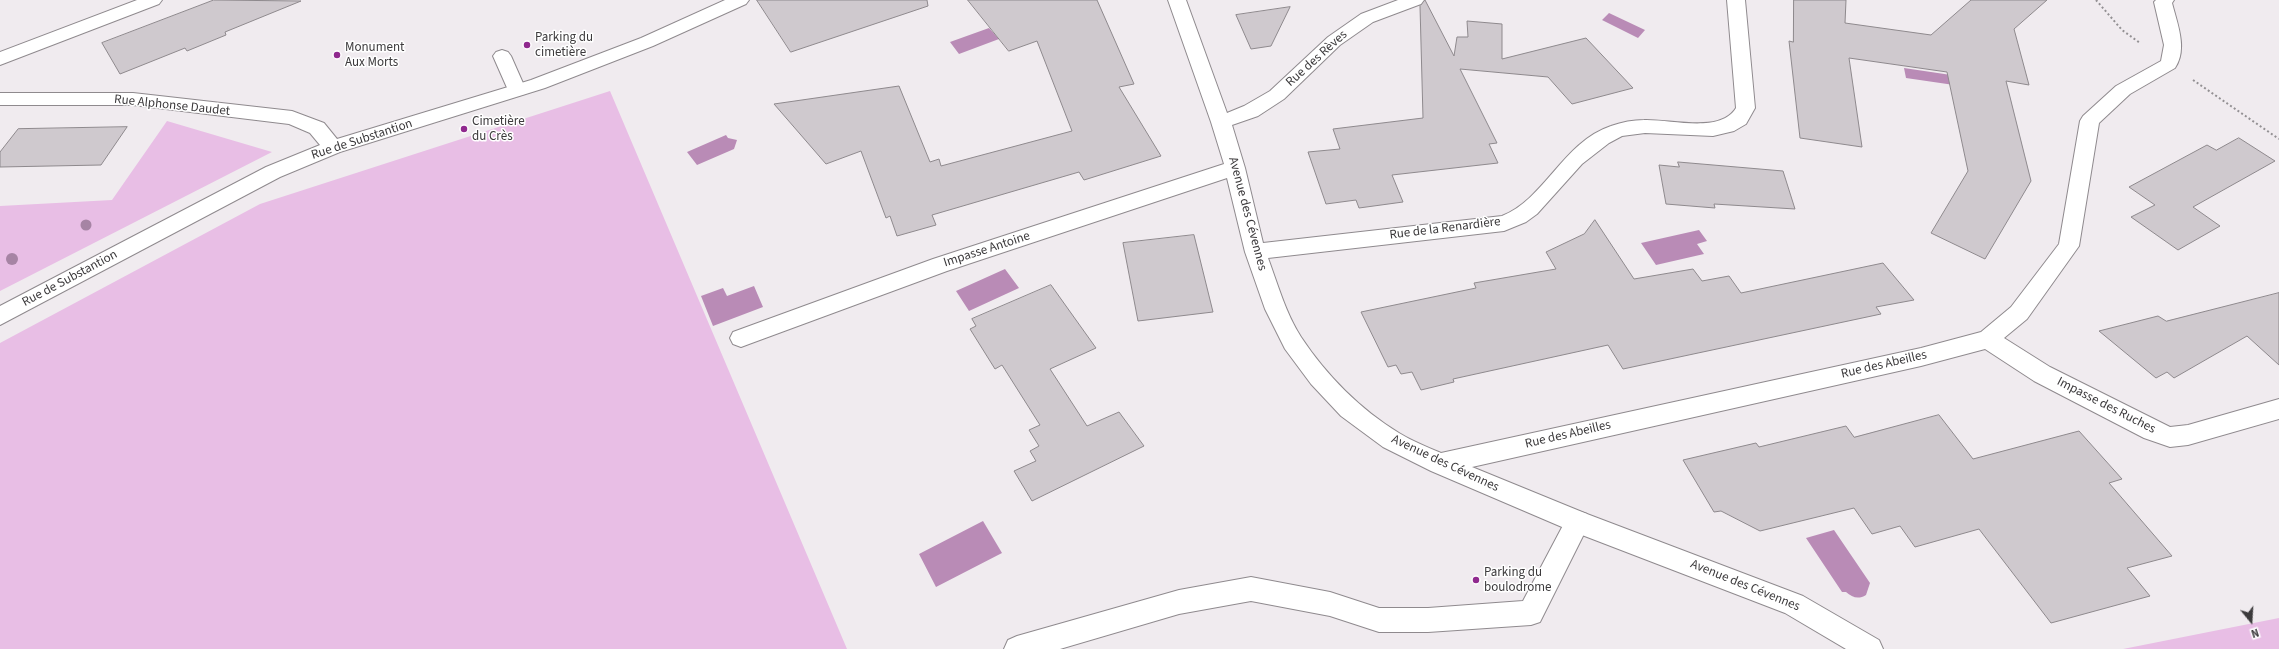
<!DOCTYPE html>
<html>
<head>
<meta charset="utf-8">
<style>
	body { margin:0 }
	#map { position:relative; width:2279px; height:649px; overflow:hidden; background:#f0ebef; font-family:"Source Sans 3",sans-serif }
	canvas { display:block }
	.north { position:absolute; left:2231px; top:601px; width:40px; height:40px; -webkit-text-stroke:3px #fff; paint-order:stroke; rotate:162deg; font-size:11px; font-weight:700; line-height:16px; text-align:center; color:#3c3a3c }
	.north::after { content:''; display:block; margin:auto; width:14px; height:18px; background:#3c3a3c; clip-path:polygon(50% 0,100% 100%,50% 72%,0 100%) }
</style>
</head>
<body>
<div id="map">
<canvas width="2279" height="649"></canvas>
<div class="north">N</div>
</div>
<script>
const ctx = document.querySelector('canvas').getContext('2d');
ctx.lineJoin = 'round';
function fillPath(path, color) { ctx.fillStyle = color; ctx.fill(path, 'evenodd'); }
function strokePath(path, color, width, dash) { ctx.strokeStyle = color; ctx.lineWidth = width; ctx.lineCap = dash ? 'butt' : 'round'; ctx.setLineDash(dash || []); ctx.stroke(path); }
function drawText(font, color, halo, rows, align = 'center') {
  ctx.font = font + ' "Source Sans 3",sans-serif'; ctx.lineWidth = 3; ctx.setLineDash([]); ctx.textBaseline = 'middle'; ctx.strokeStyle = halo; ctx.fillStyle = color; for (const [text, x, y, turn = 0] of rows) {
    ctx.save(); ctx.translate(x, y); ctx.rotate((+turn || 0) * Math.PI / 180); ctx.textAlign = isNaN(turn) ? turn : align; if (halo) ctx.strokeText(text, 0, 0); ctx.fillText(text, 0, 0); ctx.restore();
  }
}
fillPath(new Path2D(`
	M610 91 847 649H0V343L260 204Z
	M167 121 272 152 0 291V206L112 200Z
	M2279 618V649H2123Z`), '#e8bee5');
fillPath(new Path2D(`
	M1609 13 1645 30 1638 38 1602 20Z
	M989 28 999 39 959 54 950 42Z
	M1904 68 1951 75 1954 85 1906 78Z
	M726 135 728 138 737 140 734 149 697 165 687 152Z
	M1699 230 1707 241 1697 244 1704 254 1656 265 1641 243Z
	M1005 269 1019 288 969 311 956 291Z
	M754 286 763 307 713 326 701 296 723 288 727 296Z
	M983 521 1002 553 936 587 919 554Z
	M1834 530 1870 583 1866 595C1858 600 1852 597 1846 592H1842L1806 538Z`), '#b98bb6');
const building = new Path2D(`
	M214 0 301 1 225 32 226 35 187 51 185 48 120 74 102 43Z
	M757 0H927L928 6 791 52Z
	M968 0H1097L1134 84 1119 87 1161 156 1084 180 1079 172 932 215 936 225 897 236 890 216 886 218 861 151 826 164 774 104 899 86 930 162 939 159 941 166 1072 131 1037 41 1009 51Z
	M1425 0 1454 56 1457 37H1468L1467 21 1502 24V59L1586 38 1633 88 1572 104 1548 77 1460 69 1497 143 1489 144 1498 163 1392 175 1403 202 1359 208 1356 200 1326 204 1308 152 1340 149 1333 129 1423 118 1420 6Z
	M1794 0H1846L1845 23 1931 35 1971 0H2047L2014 29 2029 85 2006 81 2031 181 1985 259 1931 233 1968 171 1947 72 1849 58 1862 147 1800 138 1789 41 1793 42Z
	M1290 7 1271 46 1251 49 1236 15Z
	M127 127 101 165 0 167V152L18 129Z
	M2239 138 2275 161 2193 207 2220 226 2178 250 2131 217 2155 205 2129 187 2207 145 2216 150Z
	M1678 162 1783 171 1795 209 1714 204 1715 208 1666 204 1659 165 1679 167Z
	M1595 220 1634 279 1693 269 1702 281 1729 276 1741 293 1883 263 1914 300 1876 307 1881 314 1623 369 1608 345 1453 379 1454 382 1421 390 1412 372 1401 374 1396 365 1388 367 1361 312 1476 288 1474 283 1556 269 1546 252 1584 234Z
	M1194 235 1213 312 1138 321 1123 243Z
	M1051 285 1096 348 1050 369 1087 426 1119 412 1144 446 1032 501 1014 471 1036 461 1030 451 1039 446 1029 430 1040 425 1002 365 995 369 970 329 976 326 972 319Z
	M2279 293V365L2247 336 2174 378 2167 372 2156 378 2099 331 2158 316 2166 321Z
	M1939 415 1973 459 2079 431 2122 479 2109 483 2172 556 2127 568 2150 596 2051 623 1979 529 1915 547 1900 526 1872 534 1854 508 1760 531 1721 511 1714 512 1683 460 1756 443 1759 447 1846 426 1854 437Z`);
fillPath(building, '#cfc9ce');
strokePath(building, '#8e898d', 1);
const service = new Path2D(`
	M502 50 508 52 511 56 526 90 524 94 517 96 510 94 508 90 493 56 496 52Z
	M1578 511 1587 514 1590 522 1540 622 1531 625 1428 632H1379L1330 616 1251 601 1179 614 1060 649H1004L1008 640 1017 636 1179 590 1251 577 1330 592 1379 608H1428L1523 601 1569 514Z`);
const minor = new Path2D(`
	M137 0H162L159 4 0 65V52Z
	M725 0H749L746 4 653 46 545 88 340 152 280 177 0 325V306L266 167 320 145 310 133 289 124 133 105H0V93H133L292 111 324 123 337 139 531 80 641 38Z
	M1168 0H1186L1227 113 1244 106 1270 91 1328 37 1361 14 1398 0H1424L1421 4 1373 22 1340 45 1284 99 1258 116 1232 125 1245 168 1263 243 1502 216C1545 199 1563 142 1611 126 1622 122 1633 120 1644 120 1671 119 1720 134 1736 108L1727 0H1745L1755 108 1746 124 1734 131 1713 136 1645 133 1622 136 1609 143 1582 164 1537 214 1526 222 1504 231 1268 258C1278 285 1286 314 1301 337 1326 375 1361 410 1399 433 1412 441 1427 447 1441 453L1921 348 1981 332 2011 307 2059 244 2080 121 2083 116 2116 86 2161 61 2164 45 2154 2 2156 0H2174L2172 3C2177 23 2188 49 2175 68L2130 94 2099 123 2079 246 2027 319 2004 338 2050 367 2170 427 2188 425 2279 399V419L2188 445 2170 447 2144 438 2034 381 1985 349 1921 366 1472 467 1587 514 1803 596 1879 640 1883 649H1846L1785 613 1569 530 1431 471 1383 447 1341 416 1311 384 1285 349 1265 309 1245 252 1227 178 947 271 749 344 741 347 733 344 730 338 733 332 933 259 1224 164 1211 122Z`);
strokePath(service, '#8f8a8e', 2);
strokePath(minor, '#8f8a8e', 2);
strokePath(new Path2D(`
	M2096 0 2122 30 2140 43
	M2193 80 2279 139`), '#939093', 2, [2, 2.5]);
fillPath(service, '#fff');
fillPath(minor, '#fff');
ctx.fillStyle = '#a684a4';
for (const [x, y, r] of [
	[86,225,5.5],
	[12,259,6]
]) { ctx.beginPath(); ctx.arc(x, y, r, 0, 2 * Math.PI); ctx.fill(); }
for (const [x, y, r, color] of [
	[527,45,4,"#90298e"],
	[337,55,4,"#90298e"],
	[464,129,4,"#90298e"],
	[1476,580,4,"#90298e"]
]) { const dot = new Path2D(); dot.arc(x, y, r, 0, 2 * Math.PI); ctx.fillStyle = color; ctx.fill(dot); strokePath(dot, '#fff', 1.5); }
drawText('13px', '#3c3a3c', '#fff', [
	["Parking du",535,38],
	["cimetière",535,53],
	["Monument",345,48],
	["Aux Morts",345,63],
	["Cimetière",472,122],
	["du Crès",472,137],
	["Parking du",1484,573],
	["boulodrome",1484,588]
], 'left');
drawText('13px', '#3c3a3c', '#fff', [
	["Rue des Rèves",1317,59,-42],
	["Rue Alphonse Daudet",172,106,6],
	["Rue de Substantion",362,140,-18],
	["Avenue des Cévennes",1247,214,75],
	["Rue de la Renardière",1445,229,-7],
	["Impasse Antoine",987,250,-18],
	["Rue de Substantion",70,279,-28],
	["Rue des Abeilles",1884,365,-13],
	["Impasse des Ruches",2106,406,27],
	["Rue des Abeilles",1568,435,-13],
	["Avenue des Cévennes",1445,464,25],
	["Avenue des Cévennes",1745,586,22]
]);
</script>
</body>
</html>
